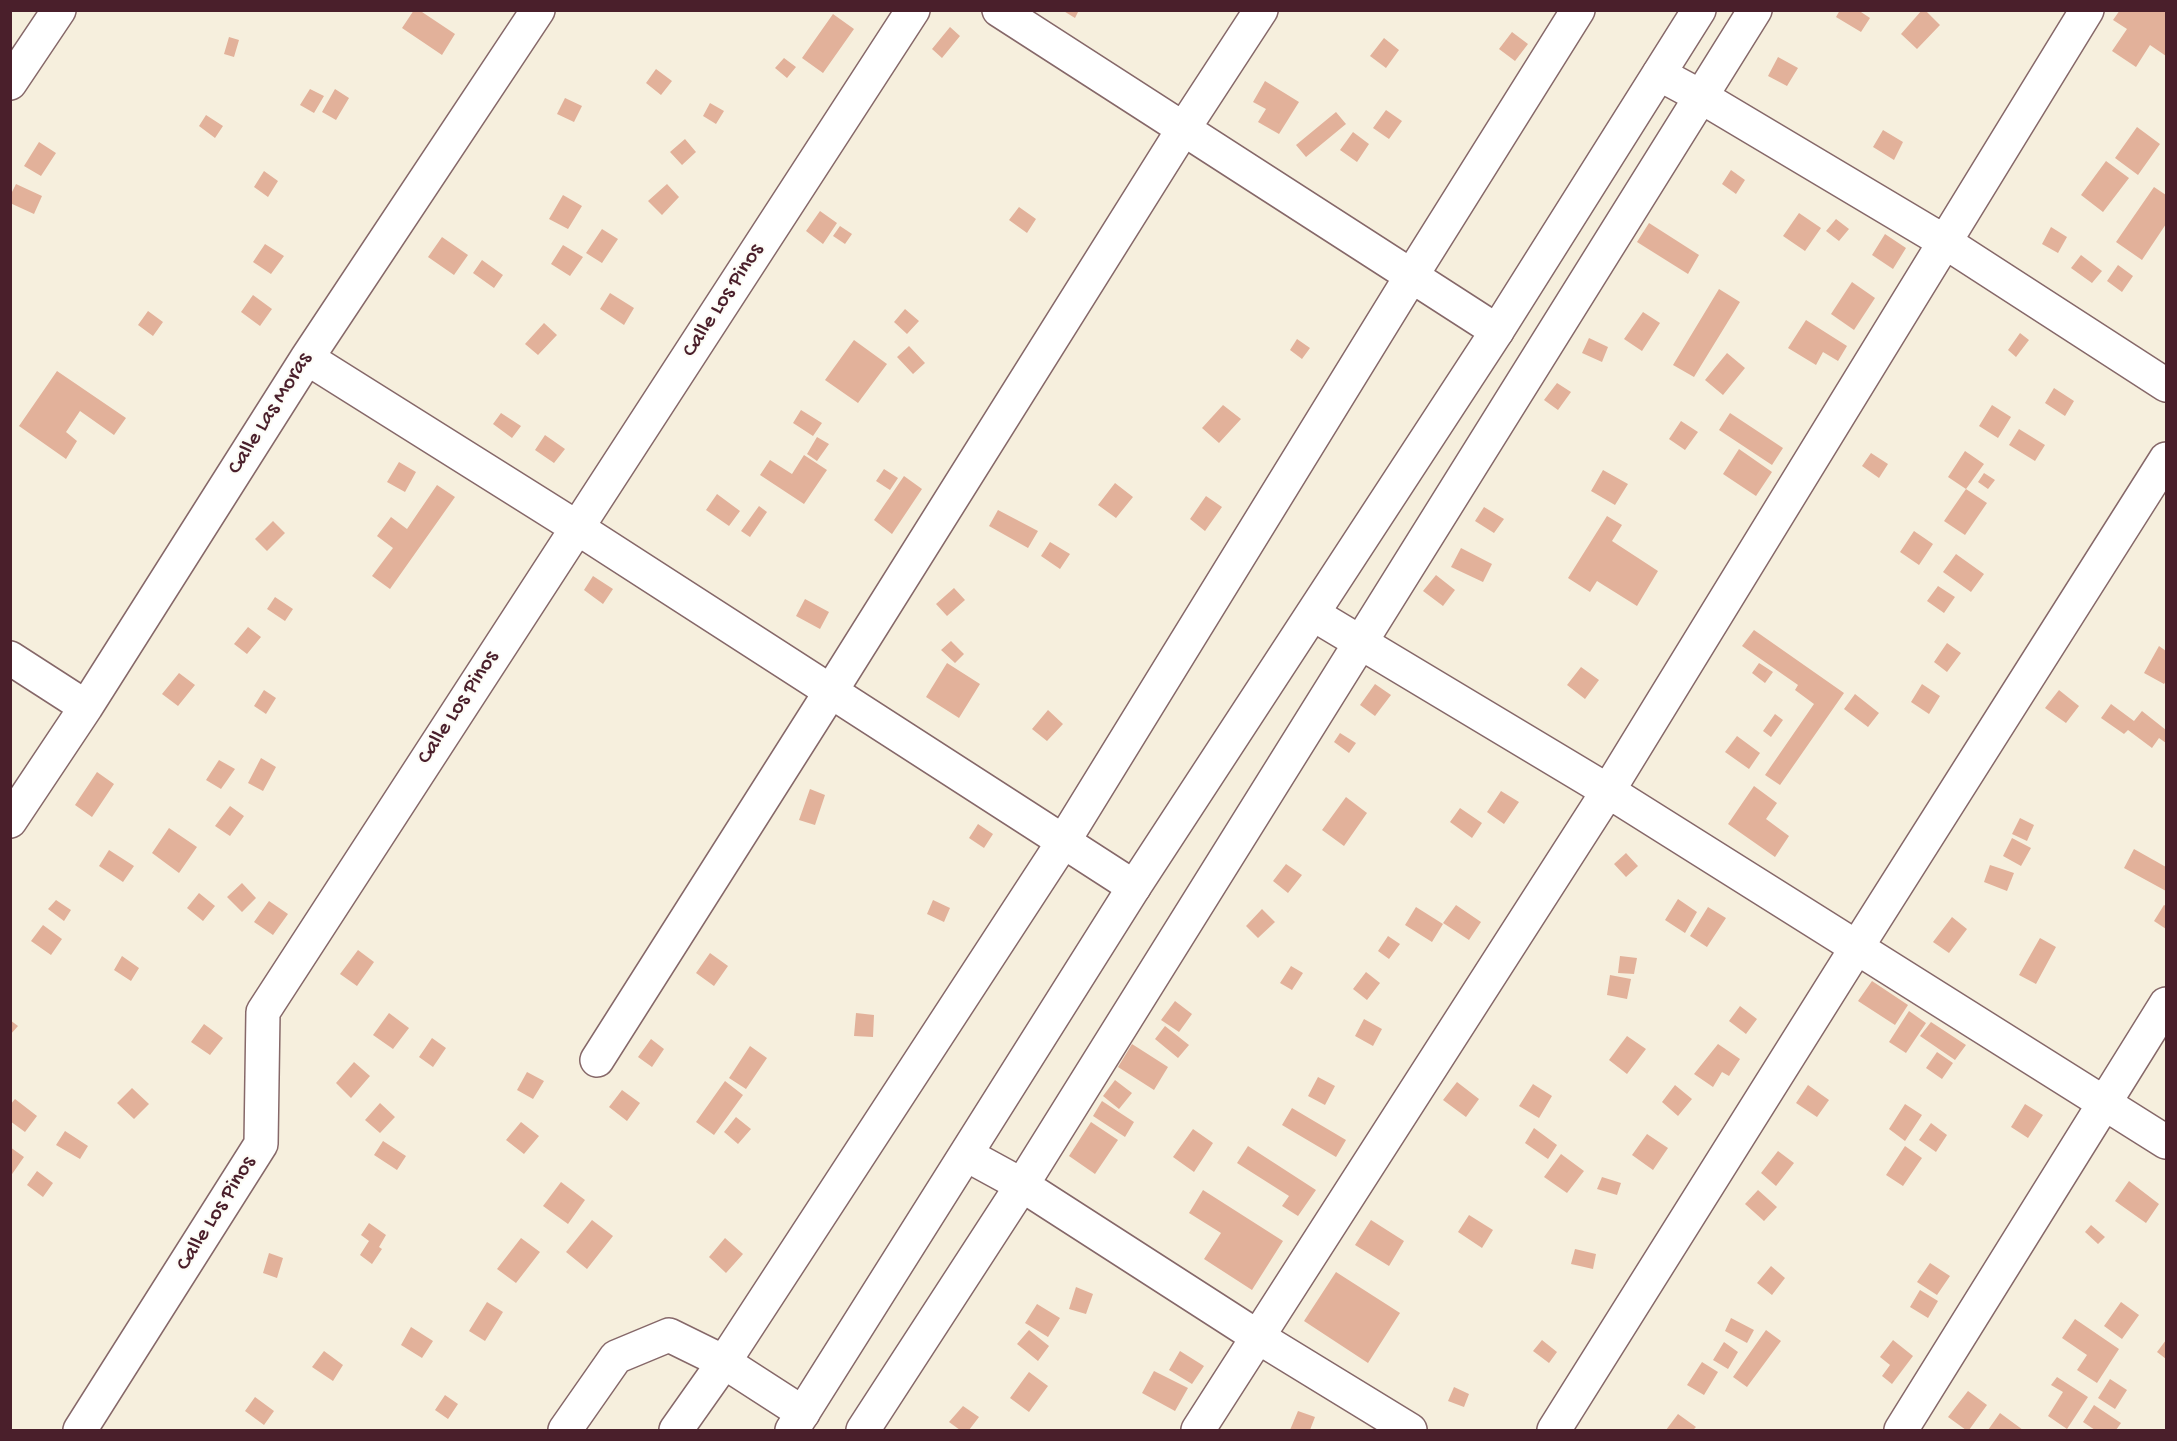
<!DOCTYPE html>
<html>
<head>
<meta charset="utf-8">
<style>
	body { margin:0 }
	#map { position:relative; width:2177px; height:1441px; overflow:hidden; background:#f6efdd; font-family:"Gochi Hand",sans-serif }
	canvas { display:block }
	.frame { position:absolute; inset:0; border:12px solid #4a1f2b; pointer-events:none }
</style>
</head>
<body>
<div id="map">
<canvas width="2177" height="1441"></canvas>
<div class="frame"></div>
</div>
<script>
const ctx = document.querySelector('canvas').getContext('2d');
ctx.lineJoin = 'round';
function fillPath(path, color) { ctx.fillStyle = color; ctx.fill(path, 'evenodd'); }
function strokePath(path, color, width, dash) { ctx.strokeStyle = color; ctx.lineWidth = width; ctx.lineCap = dash ? 'butt' : 'round'; ctx.setLineDash(dash || []); ctx.stroke(path); }
function drawText(font, color, halo, rows, align = 'center') {
  ctx.font = font + ' "Gochi Hand",sans-serif'; ctx.lineWidth = 4.5; ctx.setLineDash([]); ctx.textBaseline = 'middle'; ctx.strokeStyle = halo; ctx.fillStyle = color; for (const [text, x, y, turn = 0] of rows) {
    ctx.save(); ctx.translate(x, y); ctx.rotate((+turn || 0) * Math.PI / 180); ctx.textAlign = isNaN(turn) ? turn : align; if (halo) ctx.strokeText(text, 0, 0); ctx.fillText(text, 0, 0); ctx.restore();
  }
}
fillPath(new Path2D(`
	M414 10H419L455 34 442 55 402 28Z
	M1062 10H1079L1075 18Z
	M1840 10H1858L1870 18 1861 32 1836 17Z
	M1922 10H1925L1940 25 1917 49 1901 34Z
	M2120 10H2166V56L2150 45 2136 67 2112 51 2127 29 2113 20Z
	M833 14 854 29 823 73 802 58Z
	M950 27 960 36 942 58 932 49Z
	M1512 32 1528 44 1515 61 1499 49Z
	M229 37 239 40 234 57 224 54Z
	M1384 38 1399 50 1386 68 1370 56Z
	M1778 57 1798 68 1787 86 1768 76Z
	M784 58 796 67 787 78 775 68Z
	M656 69 672 81 661 95 646 83Z
	M1265 81 1299 102 1279 134 1258 122 1266 109 1253 102Z
	M310 89 324 96 314 113 300 105Z
	M335 89 349 98 336 120 322 112Z
	M565 98 582 106 574 122 557 114Z
	M710 103 724 111 716 124 703 116Z
	M1386 110 1402 121 1389 139 1373 128Z
	M1336 112 1346 124 1306 157 1296 145Z
	M206 115 223 126 215 138 199 126Z
	M2137 127 2160 144 2138 175 2115 158Z
	M1883 130 1903 142 1894 160 1873 147Z
	M1353 132 1369 144 1357 162 1340 150Z
	M685 139 696 152 682 165 670 152Z
	M39 142 56 153 41 176 24 166Z
	M2106 161 2129 178 2103 212 2081 195Z
	M1731 170 1745 180 1736 194 1722 184Z
	M264 171 278 181 268 197 254 187Z
	M16 184 42 196 34 214 10 203V196Z
	M667 184 679 197 662 215 648 201Z
	M2154 187 2166 195V224L2142 260 2116 242Z
	M563 195 582 206 568 229 549 219Z
	M1019 207 1036 219 1027 233 1009 220Z
	M820 211 837 223 823 244 806 231Z
	M1799 213 1821 228 1805 251 1783 236Z
	M1836 219 1849 229 1839 241 1826 231Z
	M1649 223 1699 255 1688 274 1637 242Z
	M840 226 852 234 845 244 833 236Z
	M2051 227 2067 237 2058 253 2042 244Z
	M602 229 618 239 602 263 586 253Z
	M1885 234 1906 248 1893 269 1872 255Z
	M442 237 468 255 454 275 428 257Z
	M265 244 284 256 271 274 253 262Z
	M563 245 583 257 570 276 551 264Z
	M2081 255 2102 271 2092 283 2071 268Z
	M482 260 503 275 494 288 473 273Z
	M2118 265 2133 276 2122 292 2107 281Z
	M1852 282 1875 298 1854 330 1831 314Z
	M1719 289 1740 302 1694 377 1673 365Z
	M610 293 634 308 624 325 600 309Z
	M253 295 272 309 260 326 241 312Z
	M905 309 919 321 907 334 894 322Z
	M148 311 163 322 153 336 138 325Z
	M1643 312 1660 323 1642 351 1624 339Z
	M1806 320 1847 346 1838 361 1823 352 1816 365 1788 348Z
	M544 323 557 335 538 355 525 344Z
	M2020 333 2029 340 2016 357 2008 350Z
	M1589 338 1608 347 1602 362 1582 353Z
	M1297 339 1310 348 1302 359 1290 350Z
	M854 340 887 364 858 403 825 380Z
	M909 346 925 363 913 374 897 357Z
	M1727 353 1745 368 1723 395 1705 380Z
	M57 371 126 418 114 435 80 411 66 432 77 441 66 459 19 426Z
	M1557 383 1571 392 1558 410 1544 400Z
	M2054 388 2074 401 2065 416 2045 403Z
	M1223 405 1241 419 1219 443 1202 428Z
	M1992 405 2011 417 1998 438 1979 426Z
	M801 410 822 423 813 436 793 423Z
	M501 413 521 426 512 438 493 424Z
	M1730 413 1783 448 1772 465 1719 430Z
	M1681 421 1698 432 1685 450 1669 439Z
	M2019 429 2045 445 2035 461 2009 445Z
	M545 435 565 449 554 463 535 450Z
	M817 437 829 444 817 461 807 454Z
	M1739 449 1772 472 1756 496 1723 474Z
	M1965 451 1984 464 1966 489 1948 477Z
	M1871 453 1888 464 1879 478 1862 466Z
	M804 455 827 470 804 504 760 475 770 460 792 474Z
	M399 462 416 472 405 492 387 482Z
	M884 469 898 478 890 490 876 481Z
	M1603 470 1628 484 1615 505 1591 491Z
	M1984 473 1995 480 1988 489 1978 482Z
	M904 476 922 489 892 534 874 520Z
	M1115 483 1133 497 1116 518 1098 505Z
	M437 485 455 497 390 589 372 576 393 548 377 536 391 517 407 529Z
	M1966 489 1987 503 1965 535 1944 521Z
	M717 494 740 511 729 526 706 510Z
	M1206 496 1222 507 1205 531 1190 519Z
	M759 506 767 512 750 537 741 531Z
	M1484 507 1504 519 1494 533 1475 521Z
	M998 510 1038 531 1028 548 989 526Z
	M1607 516 1622 525 1612 541 1658 571 1637 606 1597 581 1590 592 1568 578Z
	M273 521 285 533 267 551 255 539Z
	M1914 531 1933 544 1919 565 1900 552Z
	M1050 542 1070 554 1060 569 1041 556Z
	M1461 548 1492 564 1483 582 1451 567Z
	M1956 554 1984 574 1971 592 1943 572Z
	M1436 575 1455 590 1443 606 1423 591Z
	M593 576 613 589 603 604 584 590Z
	M1938 586 1955 597 1944 613 1927 601Z
	M954 588 965 600 947 616 936 604Z
	M275 597 293 609 285 621 267 609Z
	M805 599 829 612 820 629 796 616Z
	M248 627 261 637 247 654 234 644Z
	M1754 630 1844 693 1780 785 1765 775 1814 704 1795 690 1798 685 1742 646Z
	M951 641 964 654 955 663 941 650Z
	M1947 643 1961 653 1947 672 1934 662Z
	M2159 646 2166 651V681L2164 684 2144 673Z
	M947 663 980 684 959 718 926 697Z
	M1759 663 1773 672 1765 683 1752 673Z
	M1581 667 1599 680 1585 699 1567 685Z
	M179 673 195 685 178 706 162 694Z
	M1375 684 1391 695 1375 716 1360 705Z
	M1922 684 1940 696 1929 714 1911 702Z
	M264 690 276 698 266 714 254 706Z
	M2059 690 2079 706 2066 723 2045 708Z
	M1855 694 1879 713 1868 727 1844 709Z
	M2111 704 2134 721 2142 711 2166 730V743L2159 738 2152 748 2128 730 2124 734 2101 718Z
	M1048 710 1063 724 1047 741 1032 729Z
	M1775 714 1783 720 1771 737 1763 731Z
	M1340 733 1356 743 1349 753 1334 742Z
	M1737 736 1760 753 1749 769 1725 752Z
	M261 758 276 767 263 791 248 783Z
	M219 760 235 769 221 789 206 780Z
	M97 772 114 784 92 817 75 805Z
	M1754 786 1777 803 1766 819 1789 836 1775 857 1728 824Z
	M810 789 825 795 815 825 799 820Z
	M1501 791 1519 802 1504 824 1487 812Z
	M1346 797 1367 813 1344 846 1322 830Z
	M230 806 244 816 230 836 215 826Z
	M1460 808 1482 823 1472 838 1450 822Z
	M2020 818 2034 825 2027 841 2012 834Z
	M978 824 993 834 984 848 969 838Z
	M169 828 197 847 179 873 152 853Z
	M2012 838 2031 848 2021 866 2003 856Z
	M2134 849 2166 867V891L2124 868Z
	M109 850 134 866 123 882 99 866Z
	M1626 853 1638 866 1626 877 1614 864Z
	M1286 864 1302 875 1288 893 1273 881Z
	M1990 865 2014 873 2007 891 1984 882Z
	M242 883 256 898 242 912 227 897Z
	M199 893 215 906 203 921 187 908Z
	M1678 899 1697 912 1685 933 1665 920Z
	M56 900 71 910 64 921 48 909Z
	M933 900 950 908 944 922 927 914Z
	M269 901 288 914 273 935 254 922Z
	M1456 905 1481 922 1469 940 1443 923Z
	M2164 905 2166 906V929L2154 921Z
	M1416 907 1443 924 1432 942 1405 925Z
	M1708 907 1726 918 1707 947 1690 936Z
	M1262 909 1275 922 1258 938 1246 926Z
	M1952 917 1967 929 1949 953 1933 942Z
	M43 925 62 939 51 955 31 941Z
	M1388 936 1400 944 1389 959 1378 951Z
	M2040 938 2056 947 2036 984 2019 975Z
	M358 950 374 962 357 986 340 974Z
	M710 953 728 966 714 986 696 973Z
	M122 956 139 968 131 981 114 970Z
	M1620 956 1637 958 1634 974 1618 973Z
	M1291 966 1303 973 1292 990 1280 983Z
	M1366 972 1380 983 1367 1000 1353 989Z
	M1610 975 1631 979 1627 999 1607 995Z
	M1872 981 1908 1005 1895 1025 1858 1001Z
	M1175 1001 1192 1014 1179 1032 1161 1020Z
	M1740 1006 1757 1019 1746 1034 1729 1021Z
	M1909 1011 1926 1023 1906 1053 1889 1042Z
	M389 1013 409 1028 393 1049 373 1035Z
	M856 1013 874 1015 873 1037 854 1036Z
	M1364 1019 1382 1029 1373 1046 1355 1036Z
	M10 1020 18 1026 10 1035Z
	M1931 1022 1966 1045 1955 1060 1920 1036Z
	M204 1024 223 1038 210 1055 191 1042Z
	M1165 1026 1189 1045 1178 1058 1155 1039Z
	M1627 1036 1646 1049 1627 1074 1609 1060Z
	M432 1038 446 1048 433 1067 419 1057Z
	M651 1039 664 1049 652 1067 638 1057Z
	M1132 1044 1168 1067 1154 1090 1118 1067Z
	M1718 1044 1740 1059 1729 1076 1722 1072 1713 1087 1694 1074Z
	M750 1046 767 1058 746 1089 729 1078Z
	M1937 1052 1953 1063 1942 1079 1926 1068Z
	M354 1062 370 1076 351 1098 336 1083Z
	M527 1072 544 1081 533 1099 517 1090Z
	M1318 1077 1335 1086 1325 1105 1308 1096Z
	M1115 1080 1132 1093 1119 1109 1103 1096Z
	M725 1081 743 1095 714 1135 696 1122Z
	M1457 1082 1479 1099 1466 1117 1443 1100Z
	M1533 1084 1552 1096 1539 1118 1519 1106Z
	M1675 1085 1692 1099 1678 1116 1662 1102Z
	M1808 1085 1829 1100 1817 1117 1796 1103Z
	M132 1088 149 1104 134 1119 117 1103Z
	M622 1090 640 1103 627 1121 609 1107Z
	M15 1099 37 1116 25 1132 10 1121V1105Z
	M1102 1101 1134 1122 1125 1137 1093 1116Z
	M380 1103 395 1117 380 1133 365 1120Z
	M1905 1104 1922 1115 1905 1141 1889 1129Z
	M2025 1104 2043 1115 2028 1138 2011 1127Z
	M1292 1108 1346 1140 1336 1157 1282 1125Z
	M736 1117 751 1129 738 1144 724 1132Z
	M521 1122 539 1136 524 1154 506 1140Z
	M1091 1122 1118 1140 1095 1174 1069 1156Z
	M1931 1123 1947 1135 1936 1152 1919 1140Z
	M1534 1128 1557 1145 1548 1159 1525 1143Z
	M1193 1129 1213 1143 1194 1172 1173 1157Z
	M65 1131 88 1146 80 1159 56 1145Z
	M1647 1134 1668 1148 1653 1170 1632 1155Z
	M383 1141 406 1156 397 1170 374 1155Z
	M1248 1146 1316 1190 1298 1216 1282 1206 1289 1196 1237 1163Z
	M1905 1146 1922 1158 1903 1186 1886 1175Z
	M10 1147 24 1157 10 1177Z
	M1778 1151 1794 1163 1776 1186 1761 1173Z
	M1561 1154 1584 1171 1567 1193 1544 1177Z
	M37 1171 53 1183 43 1197 27 1185Z
	M1602 1177 1621 1183 1617 1195 1597 1189Z
	M2129 1181 2159 1204 2146 1223 2115 1201Z
	M561 1182 585 1200 568 1224 543 1206Z
	M1203 1190 1283 1241 1252 1290 1204 1259 1221 1233 1189 1213Z
	M1758 1190 1777 1207 1764 1221 1745 1204Z
	M1469 1215 1493 1230 1482 1248 1458 1232Z
	M592 1220 613 1236 587 1269 566 1252Z
	M1371 1220 1404 1241 1389 1266 1355 1245Z
	M369 1223 386 1235 379 1247 382 1249 372 1264 360 1255 369 1241 361 1235Z
	M2091 1225 2105 1237 2098 1244 2085 1232Z
	M521 1238 540 1252 516 1283 497 1269Z
	M725 1238 743 1254 726 1273 709 1257Z
	M1575 1249 1596 1254 1593 1269 1571 1264Z
	M269 1253 283 1258 277 1278 263 1273Z
	M1930 1263 1950 1276 1937 1295 1917 1282Z
	M1771 1266 1785 1278 1772 1295 1757 1283Z
	M1336 1272 1400 1313 1368 1363 1304 1321Z
	M1076 1287 1093 1294 1086 1314 1069 1309Z
	M1920 1290 1938 1301 1928 1318 1910 1307Z
	M487 1302 503 1312 485 1341 469 1331Z
	M2121 1302 2139 1315 2122 1339 2104 1326Z
	M1037 1304 1060 1318 1048 1337 1025 1323Z
	M1731 1318 1754 1330 1747 1343 1725 1331Z
	M2075 1319 2119 1349 2097 1383 2077 1370 2087 1355 2062 1338Z
	M411 1327 433 1341 422 1358 401 1345Z
	M1029 1330 1049 1346 1038 1361 1017 1344Z
	M1766 1330 1781 1341 1747 1387 1733 1377Z
	M1542 1340 1557 1352 1549 1363 1533 1351Z
	M1893 1340 1913 1356 1892 1384 1882 1376 1890 1365 1880 1357Z
	M2166 1340V1359L2157 1352Z
	M1724 1342 1738 1352 1728 1369 1713 1360Z
	M324 1351 343 1365 333 1381 312 1367Z
	M1180 1351 1204 1366 1192 1384 1169 1370Z
	M1702 1362 1718 1372 1704 1395 1687 1385Z
	M1154 1371 1188 1388 1175 1411 1142 1393Z
	M1029 1372 1048 1386 1029 1412 1010 1398Z
	M2057 1377 2088 1397 2067 1429 2048 1416 2063 1392 2051 1385Z
	M2110 1379 2127 1390 2115 1409 2098 1398Z
	M1454 1387 1469 1394 1464 1407 1448 1401Z
	M1968 1391 1987 1405 1969 1430H1966L1948 1417Z
	M445 1395 458 1404 448 1419 435 1410Z
	M255 1397 274 1411 264 1425 245 1411Z
	M2094 1405 2121 1423 2116 1430H2095L2083 1422Z
	M963 1406 979 1417 969 1430H960L949 1422Z
	M1298 1411 1315 1417 1310 1430H1290Z
	M2000 1413 2023 1430H1988Z
	M1678 1414 1696 1427 1693 1430H1666Z`), '#e2b19a');
const street = new Path2D(`
	M999 10 1497 331
	M1659 74 1700 96 1945 242 2166 385
	M10 83 59 10
	M307 358 576 527 1134 887
	M1313 614 1608 791 2166 1142
	M10 658 86 707
	M10 821 86 707 307 358 538 10
	M597 1060 831 691 1184 128 1261 10
	M967 1155 1022 1185 1258 1337 1410 1430
	M80 1430 261 1144 263 1012 913 10
	M565 1430 616 1357 669 1335 724 1362 803 1413
	M676 1430 724 1362 1063 842 1412 275 1578 10
	M863 1430 1022 1185 1755 10
	M1198 1430 1608 791 2087 10
	M1554 1430 1857 947 2166 459
	M1901 1430 2166 1004`);
const primary = new Path2D(`
	M792 1430 1134 887 1497 331 1699 10`);
strokePath(street, '#866869', 36);
strokePath(primary, '#866869', 36);
strokePath(street, '#fff', 33);
strokePath(primary, '#fff', 33);
drawText('22px', '#4a1f2b', '#fdfcf7', [
	["Calle Los Pinos",724,301,-57],
	["Calle Las Moras",271,414,-58],
	["Calle Los Pinos",459,708,-57],
	["Calle Los Pinos",217,1214,-58]
]);
</script>
</body>
</html>
